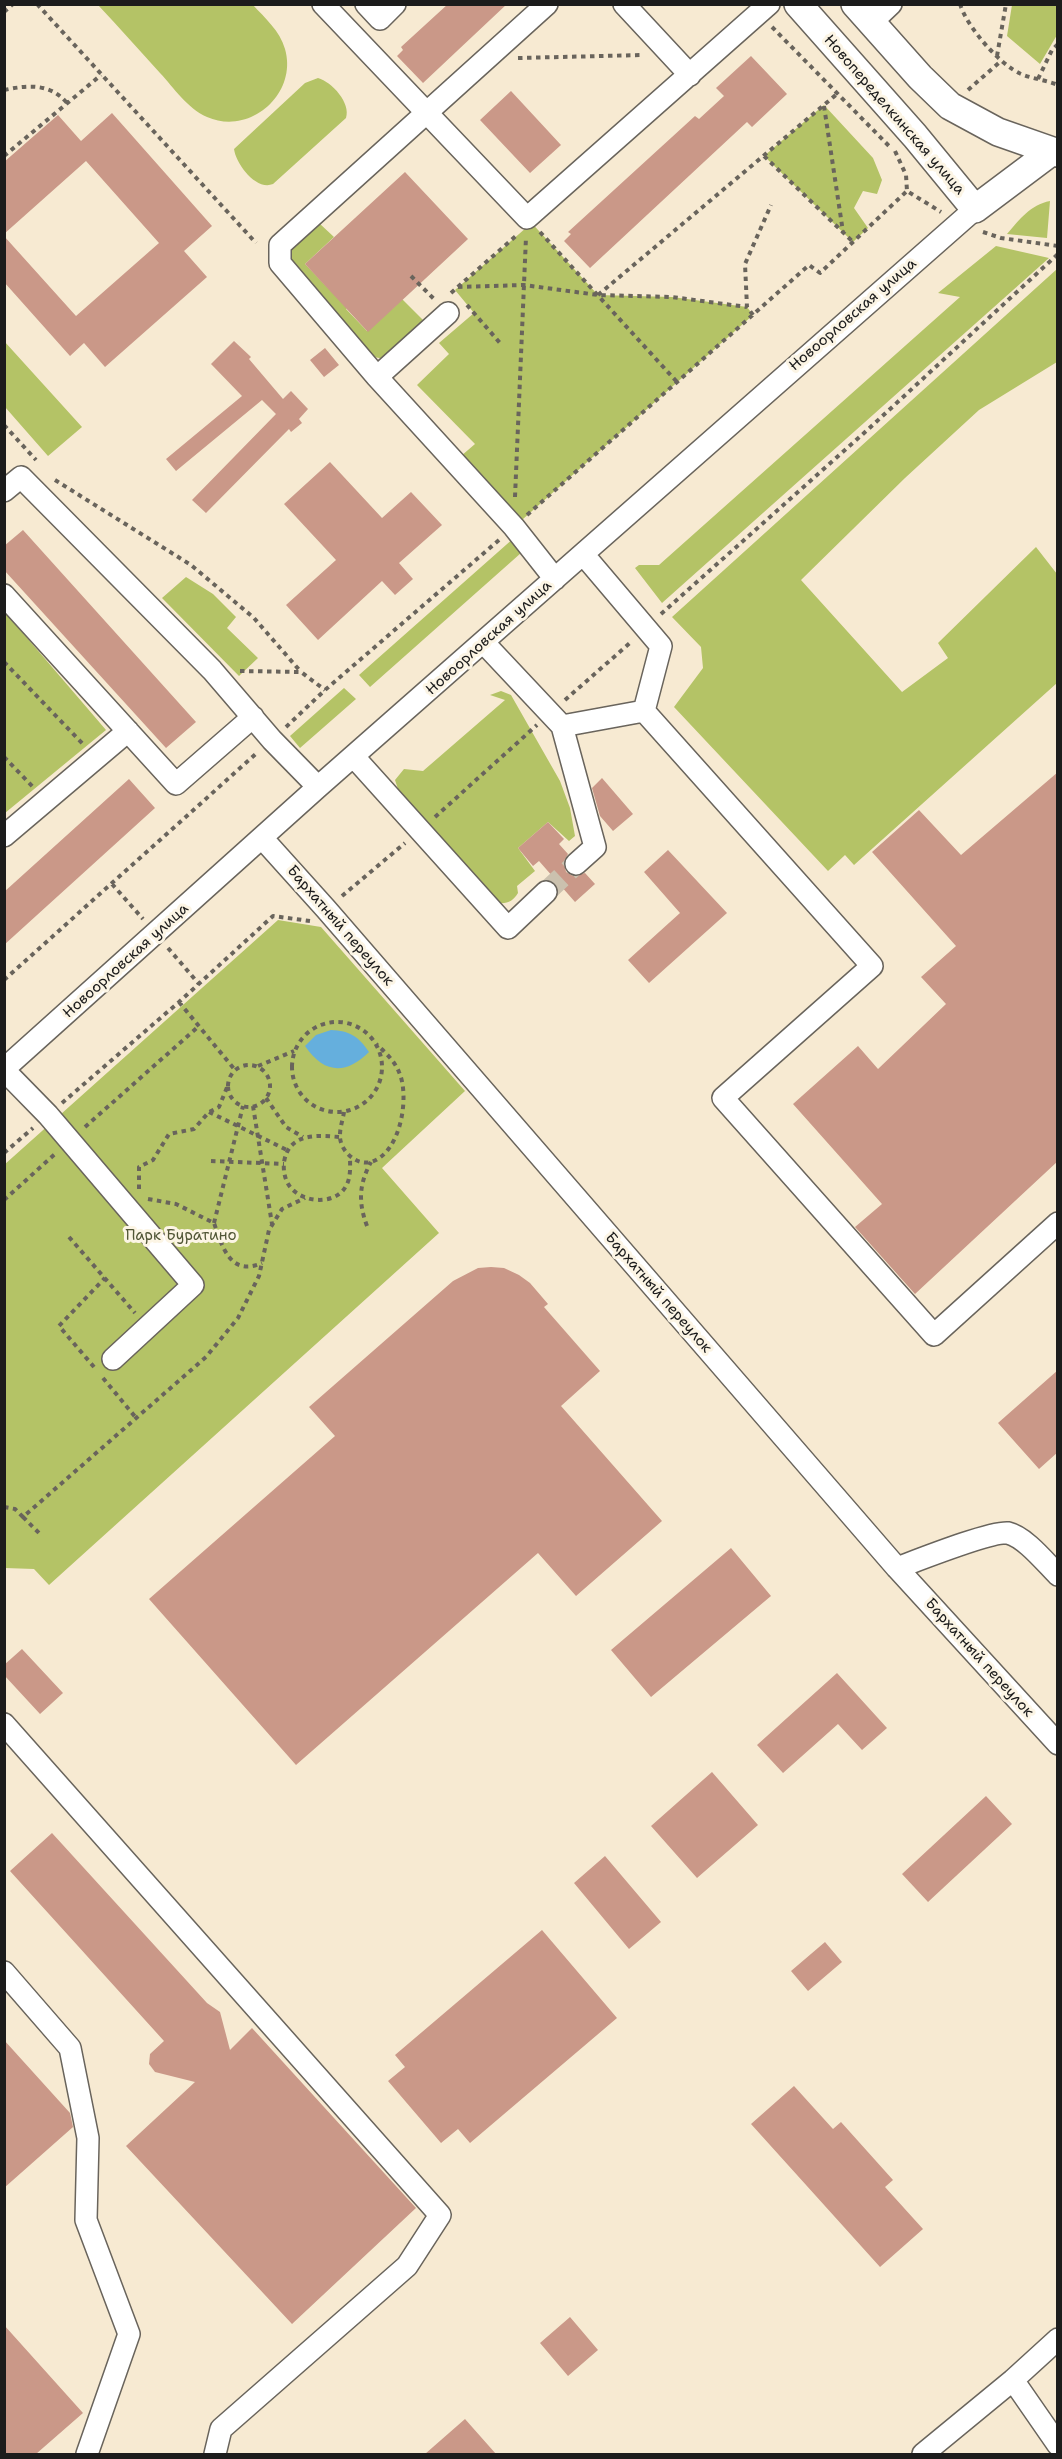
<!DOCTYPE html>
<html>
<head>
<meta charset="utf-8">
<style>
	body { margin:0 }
	#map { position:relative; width:1062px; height:2459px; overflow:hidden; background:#f7ead2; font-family:"Shantell Sans",sans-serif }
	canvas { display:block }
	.frame { position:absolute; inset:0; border:6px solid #1c1c1c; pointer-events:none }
</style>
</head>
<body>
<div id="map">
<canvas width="1062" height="2459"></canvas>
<div class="frame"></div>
</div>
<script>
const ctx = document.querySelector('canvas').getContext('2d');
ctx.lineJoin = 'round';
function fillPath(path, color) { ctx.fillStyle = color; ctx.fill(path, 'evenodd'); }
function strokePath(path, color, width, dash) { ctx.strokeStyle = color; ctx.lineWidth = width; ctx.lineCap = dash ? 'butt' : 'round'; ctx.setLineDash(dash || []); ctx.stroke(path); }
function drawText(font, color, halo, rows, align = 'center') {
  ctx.font = font + ' "Shantell Sans",sans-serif'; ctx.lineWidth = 6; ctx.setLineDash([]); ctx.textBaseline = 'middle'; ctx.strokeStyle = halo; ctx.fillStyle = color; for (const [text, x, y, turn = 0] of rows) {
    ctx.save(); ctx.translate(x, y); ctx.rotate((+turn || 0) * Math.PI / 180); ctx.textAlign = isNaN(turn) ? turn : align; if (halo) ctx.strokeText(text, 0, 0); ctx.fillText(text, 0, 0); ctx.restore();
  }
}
fillPath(new Path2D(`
	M98 5H253C265 18 280 31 285 49 298 94 250 136 207 117 187 108 174 88 160 73 139 50 119 27 98 5Z
	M1012 5H1057V35L1040 64 1007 36Z
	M318 78C332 82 351 103 346 118L273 184C256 191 236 164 234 149L305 83Z
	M824 105 873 158 882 180 877 194 863 191 854 208 868 228 853 242 764 156Z
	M1050 201 1047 238 1007 234C1020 219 1030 205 1050 201Z
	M527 218 598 295 672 297 747 307 753 315 514 527 454 462 475 444 417 385 449 354 439 343 474 313 455 290 527 227Z
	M319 223 334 237 305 264 330 290 359 296 346 309 367 331 402 299 427 324 384 359 369 356 291 266V249Z
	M996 246 1049 258 662 603 635 568 639 565H659L960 297 938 293Z
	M1057 269V362L979 410 905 478 801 580 902 692 948 658 938 643 1036 547 1057 574V683L854 865 845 855 828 871 674 707 703 668 701 647 672 617Z
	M4 341 82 427 48 456 5 407Z
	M515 537 521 553 370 687 359 675Z
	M186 577 213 594 236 617 227 628 258 658 239 676 162 598Z
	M4 611 106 730 5 813H4Z
	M344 688 356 699 300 748 290 736Z
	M501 691 511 695 560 781 570 808 575 836 569 841 548 822 518 848 535 871 517 886 518 893C513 901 508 904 498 903L399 792 395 780 404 769 423 771 505 700 490 695Z
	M278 920 321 927 465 1091 382 1168 439 1233 49 1585 34 1569 5 1568 4 1165Z`), '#b4c366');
fillPath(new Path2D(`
	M331 1030C350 1031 358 1036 369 1052 346 1075 324 1074 305 1046L316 1035Z`), '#65afdd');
fillPath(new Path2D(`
	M448 4H507L423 83 397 56 403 50 401 47Z
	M751 56 787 94 752 127 747 122 590 268 564 241 571 234 568 232 695 116 699 119 724 96 716 88Z
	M511 91 561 145 530 173 480 120Z
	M112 113 212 226 184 251 207 277 105 367 84 343 70 356 4 282V236L76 316 159 243 86 161 4 234V162L58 115 81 141Z
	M405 172 468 239 368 332 305 264Z
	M234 341 251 357 249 359 283 399 291 391 308 409 299 419 302 423 291 432 289 429 206 513 192 500 276 414 262 400 176 471 166 459 242 396 211 364Z
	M325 348 339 365 324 377 310 360Z
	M330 462 382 518 411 492 442 525 399 563 413 579 395 595 382 581 318 640 286 605 336 560 284 504Z
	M23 530 196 722 166 748 4 570V546Z
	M1058 772V1161L915 1294 855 1227 882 1204 793 1104 858 1046 878 1069 946 1004 921 977 956 946 872 852 919 810 961 855Z
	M602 778 633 814 613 831 600 816 592 788Z
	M129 779 155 808 4 945V892Z
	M548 822 564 839 559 844 568 854 564 861 566 872 573 876 585 873 595 884 575 902 539 861 533 866 518 848Z
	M668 850 727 913 649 983 628 960 680 913 644 872Z
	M491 1267 504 1268 519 1275 530 1283 548 1304 544 1307 600 1371 561 1406 662 1521 576 1596 538 1553 296 1765 149 1599 335 1436 309 1407 453 1281 478 1268Z
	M1058 1370V1452L1039 1469 998 1423Z
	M731 1548 771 1596 651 1697 611 1650Z
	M22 1649 63 1693 40 1714 4 1675V1665Z
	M837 1673 887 1728 862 1750 838 1724 783 1773 757 1745Z
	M712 1772 758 1825 697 1878 651 1826Z
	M986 1796 1012 1824 928 1902 902 1874Z
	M52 1833 207 2003 220 2012 230 2050 252 2028 416 2208 292 2324 126 2146 195 2082 155 2072 149 2064 150 2054 164 2041 10 1871Z
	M605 1856 661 1922 629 1949 574 1883Z
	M542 1930 617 2018 470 2143 458 2129 441 2143 388 2081 405 2067 395 2055Z
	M825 1942 842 1962 808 1991 791 1971Z
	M4 2040 70 2113 73 2127 4 2188Z
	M794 2086 833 2129 841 2122 893 2180 885 2187 923 2229 880 2267 751 2124Z
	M570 2317 598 2350 568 2376 540 2343Z
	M4 2325 83 2413 36 2454H4Z
	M465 2419 496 2454H425Z`), '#ca9888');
strokePath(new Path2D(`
	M546 892 576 864`), '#cbc1ae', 21, [21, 10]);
const minor = new Path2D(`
	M323 4 527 218 769 4
	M366 4 380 19 395 4
	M547 4 280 245V263L377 377 514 527 555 579
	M624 4 690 75
	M871 23 891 4
	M377 377 448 313
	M4 491 21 477 212 670 272 740 318 787
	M4 595 176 784 253 717
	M483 642 562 726 644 711 661 646 583 554
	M644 711 872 966 723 1098 934 1335 1058 1223
	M562 726 595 847 576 864
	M354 757 508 928 546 892
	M4 836 128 731
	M263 839 326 909 897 1568 1058 1744
	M4 1069 318 787 975 209
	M4 1070 48 1115 193 1285 113 1359
	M897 1568C916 1561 991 1531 1008 1533 1025 1537 1045 1562 1058 1575
	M4 1724 440 2215 407 2266 221 2429 215 2454
	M4 1972 70 2048 88 2138 86 2220 129 2334 87 2454
	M1013 2380 1058 2445
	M923 2454 1013 2380 1058 2339`);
const major = new Path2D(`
	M798 4 915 136 975 209 1051 152
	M855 4 920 77 950 106 998 132 1058 153`);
strokePath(minor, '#69645c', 24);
strokePath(major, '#69645c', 30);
strokePath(new Path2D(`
	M37 4 256 243
	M960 4C967 27 1000 65 1021 74 1033 79 1046 80 1058 85
	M4 12 13 4
	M772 27 889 146
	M997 56 1006 4
	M518 58 643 55
	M1038 79 1052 50 1058 44
	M4 90C28 85 50 83 67 103
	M968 90 1001 61
	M824 106 843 232
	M895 151 906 175 907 191 941 212
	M4 156 101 75
	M764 156 853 242
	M540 232 677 382
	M983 232 1001 238 1058 246
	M411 276 434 299
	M458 287 524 285 598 295 672 297 747 307
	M451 293 517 235
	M598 295 837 94
	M467 305 500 343
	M753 315 747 307 745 264 771 205
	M4 425 36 460
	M55 480 191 565 254 618 301 672
	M515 497 526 237
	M527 515 809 265 820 273 907 191
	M661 614 863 434 1058 254
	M4 662 83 744
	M240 671 301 672 325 690
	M565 700 631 642
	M286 727 325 690 499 540
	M4 757 33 787
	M435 817 537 725
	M112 884 143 919
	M342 896 405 843
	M168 948 199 984
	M4 980 258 752
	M179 1002 235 1070
	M292 1067a45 45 0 1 1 90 0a45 45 0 1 1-90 0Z
	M228 1086a21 21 0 1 1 42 0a21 21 0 1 1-42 0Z
	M258 1066 294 1051
	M266 1098 286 1127 303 1137
	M62 1103 179 1002 273 916 310 921
	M253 1106 272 1224
	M209 1112 287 1150
	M344 1112C343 1119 340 1127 340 1135 339 1149 355 1166 371 1162 401 1153 410 1096 399 1072 394 1060 385 1052 376 1044
	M85 1127 199 1026
	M339 1137C316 1135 289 1133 284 1162 283 1171 285 1181 291 1188 305 1204 338 1205 347 1184 351 1176 350 1165 350 1156
	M4 1153 33 1128
	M211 1161 284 1164
	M139 1189V1167L153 1160 169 1134 194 1129 209 1112 219 1107 228 1085
	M148 1199 176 1204 214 1223C222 1246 230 1277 262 1263
	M4 1200 55 1154
	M214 1223 243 1106
	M367 1226C358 1202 359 1184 371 1162
	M69 1237 135 1313
	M94 1367 59 1326 105 1278
	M103 1378 137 1419
	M4 1507 15 1509 23 1517 206 1357 238 1318 259 1276 269 1230 282 1209 305 1198
	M23 1517 40 1534`), '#69645c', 4, [4.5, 4.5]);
strokePath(minor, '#fff', 21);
strokePath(major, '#fff', 27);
drawText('15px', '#1c1c1c', '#fcf5e5', [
	["Новопеределкинская улица",894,115,49],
	["Новоорловская улица",853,315,-41],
	["Новоорловская улица",489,638,-42],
	["Бархатный переулок",340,926,49],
	["Новоорловская улица",126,961,-42],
	["Бархатный переулок",658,1293,49],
	["Бархатный переулок",979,1658,48]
]);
drawText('15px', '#515636', '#fcf5e5', [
	["Парк Буратино",181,1236]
]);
</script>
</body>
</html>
